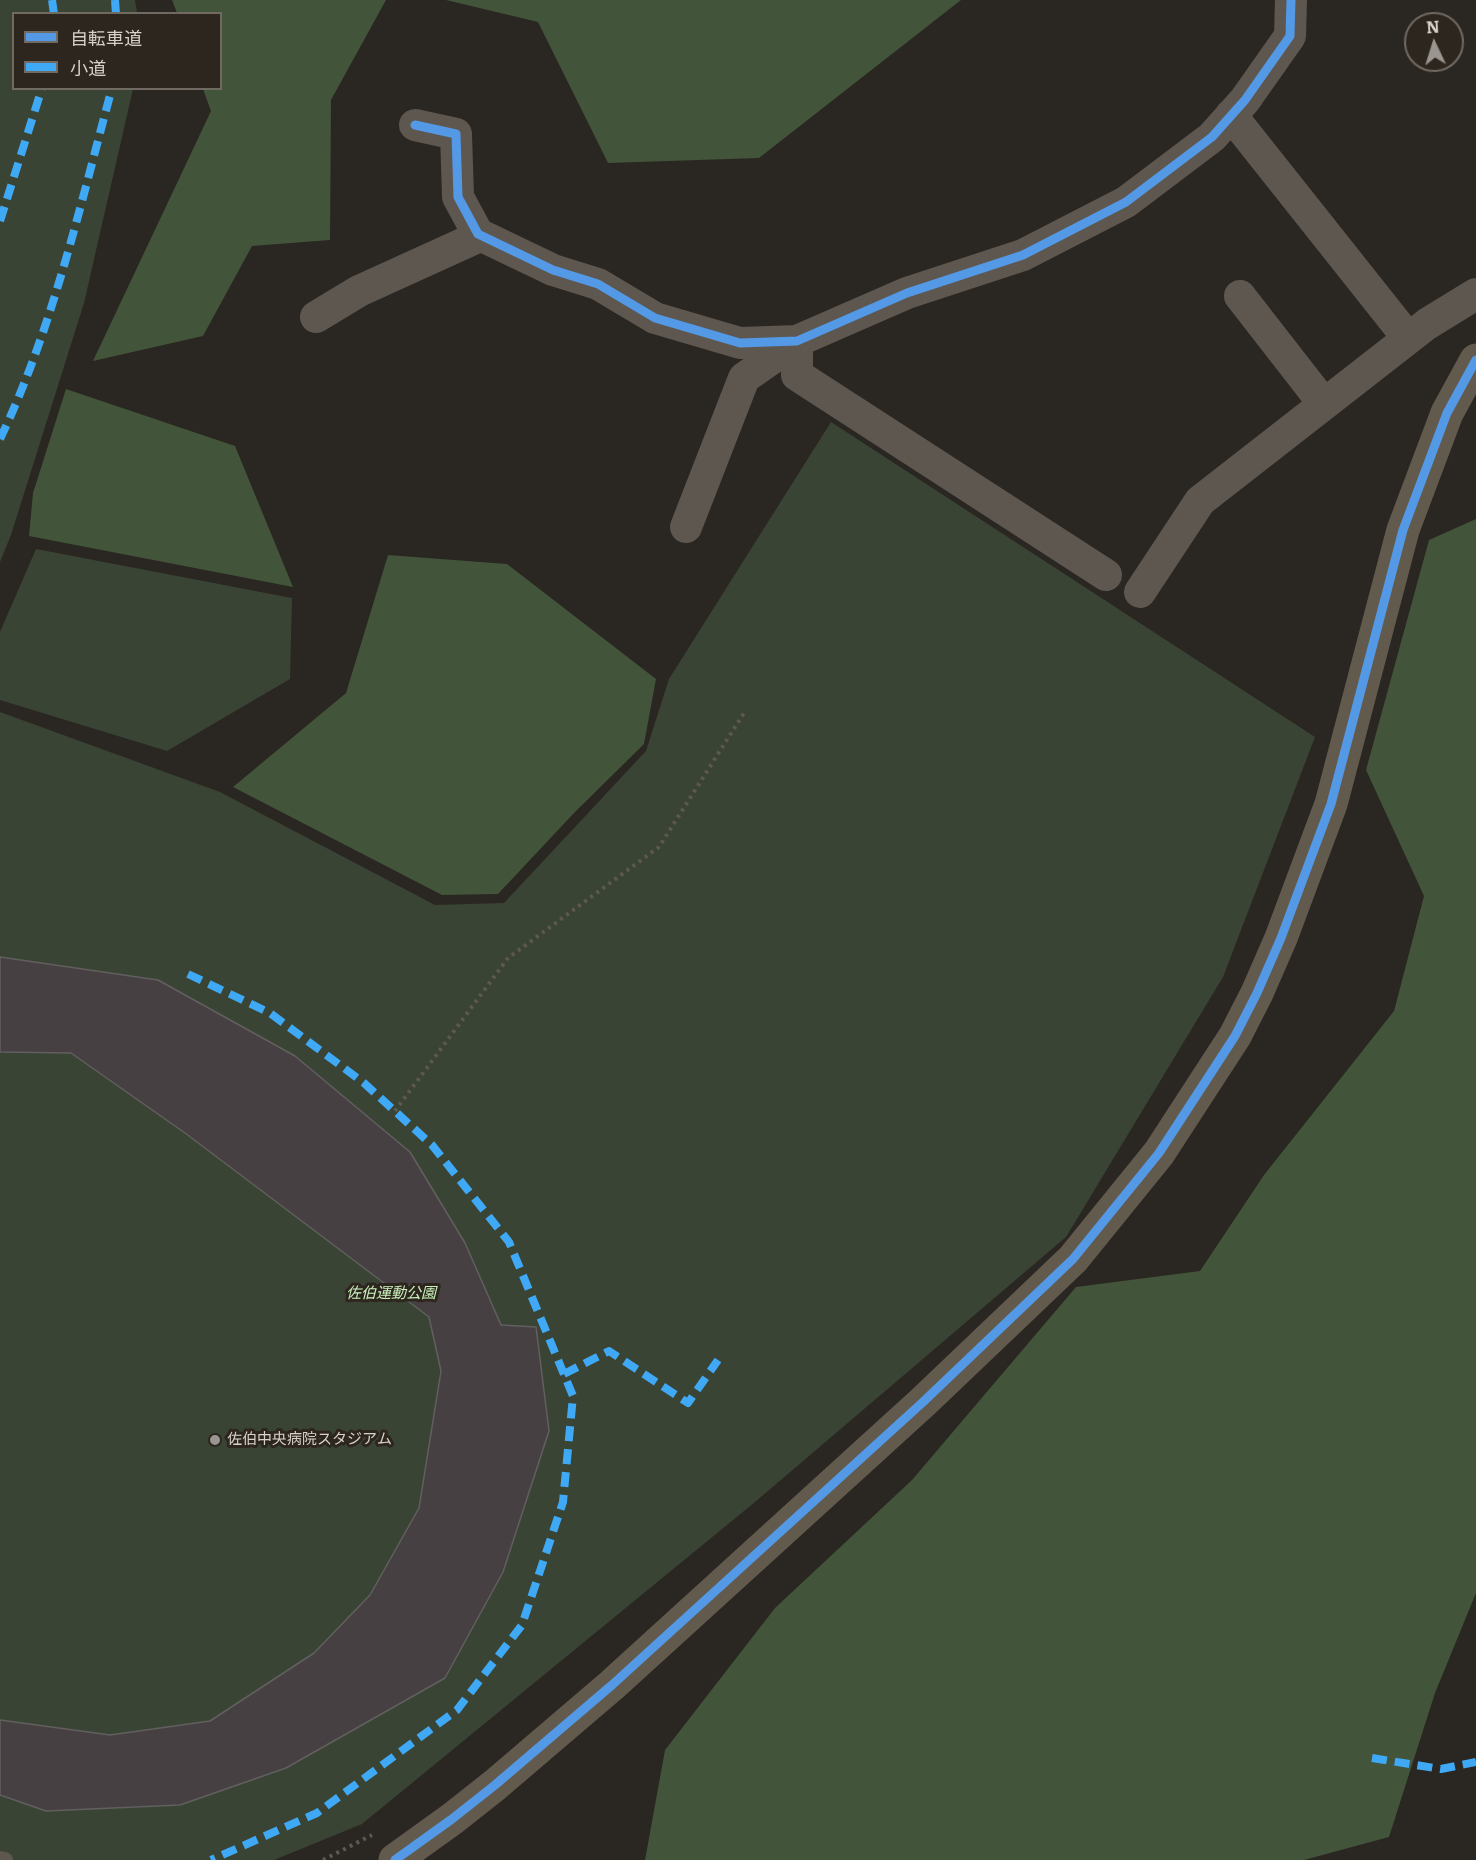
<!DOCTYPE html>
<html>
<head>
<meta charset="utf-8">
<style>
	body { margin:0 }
	#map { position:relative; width:1476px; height:1860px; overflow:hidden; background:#2a2622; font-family:Literata,"Noto Sans JP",serif }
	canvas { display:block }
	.legend { position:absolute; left:12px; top:12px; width:210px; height:78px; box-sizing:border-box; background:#2d261e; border:2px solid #716a63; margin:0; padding:8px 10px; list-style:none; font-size:18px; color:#d6d1cb }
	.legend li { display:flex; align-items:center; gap:12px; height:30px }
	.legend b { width:30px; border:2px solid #716a63 }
	.north { position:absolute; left:1404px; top:12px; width:60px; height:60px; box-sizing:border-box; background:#2d261e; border:2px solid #716a63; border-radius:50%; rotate:356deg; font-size:16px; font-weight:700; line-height:24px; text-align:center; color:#d6d1cb }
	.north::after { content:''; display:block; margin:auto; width:21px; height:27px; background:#9a9590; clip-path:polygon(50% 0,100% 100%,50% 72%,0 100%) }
</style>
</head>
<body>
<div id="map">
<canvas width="1476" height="1860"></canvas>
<ul class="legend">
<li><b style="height:8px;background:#5399e6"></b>自転車道</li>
<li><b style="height:8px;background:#3fa9f5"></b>小道</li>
</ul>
<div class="north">N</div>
</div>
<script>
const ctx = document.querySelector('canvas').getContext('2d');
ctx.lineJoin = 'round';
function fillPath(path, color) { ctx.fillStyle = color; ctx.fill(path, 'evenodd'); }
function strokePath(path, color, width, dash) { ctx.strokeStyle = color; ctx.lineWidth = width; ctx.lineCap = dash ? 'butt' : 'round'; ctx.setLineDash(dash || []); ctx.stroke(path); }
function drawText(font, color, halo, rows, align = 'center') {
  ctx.font = font + ' Literata,"Noto Sans JP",serif'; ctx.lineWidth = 6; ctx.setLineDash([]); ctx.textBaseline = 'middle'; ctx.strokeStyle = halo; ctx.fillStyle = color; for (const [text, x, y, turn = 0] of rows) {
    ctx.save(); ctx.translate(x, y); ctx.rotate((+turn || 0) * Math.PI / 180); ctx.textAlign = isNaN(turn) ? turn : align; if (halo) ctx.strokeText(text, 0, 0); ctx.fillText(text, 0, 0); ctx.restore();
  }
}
fillPath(new Path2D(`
	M0 0H135L137 13 14 14V88L133 89 84 303 11 535 0 562Z
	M831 422 1315 737 1223 977 1066 1237 755 1502 362 1824 274 1860H0V712L220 792 435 905 504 903 646 751 669 679Z
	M36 549 292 598 290 679 167 751 0 700V632Z`), '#3a4435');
fillPath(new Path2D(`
	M172 0H386L331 100 330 240 252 246 203 336 93 361 211 111 203 89 220 88V14L177 13Z
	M446 0H961L759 158 608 163 538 22Z
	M66 389 235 446 293 587 29 536 33 493Z
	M1476 519V1593L1435 1693 1389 1837 1304 1860H645L665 1750 775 1608 912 1480 1076 1287 1200 1271 1264 1175 1394 1011 1424 896 1366 770 1429 540Z
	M388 555 507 564 656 679 644 744 575 812 498 894 442 895 233 787 346 693Z`), '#425439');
const building = new Path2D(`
	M0 957 158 980 295 1056 410 1152 465 1243 501 1325 536 1327 549 1431 503 1572 445 1678 286 1768 180 1805 46 1811 0 1795V1720L110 1735 210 1721 314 1653 370 1595 419 1508 441 1371 429 1317 185 1133 71 1053 0 1052Z`);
fillPath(building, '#464042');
strokePath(building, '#625f5f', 1.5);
strokePath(new Path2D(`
	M395 1111 508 958 659 847 744 713
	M323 1860 372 1835`), '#5d5852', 4, [3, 4.5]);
strokePath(new Path2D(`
	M0 1859 5 1860`), '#5e574f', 16);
strokePath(new Path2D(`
	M1231 115 1408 338
	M415 125 456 134 458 197 478 234 553 270 598 284 655 318 740 343 797 341 907 293 1023 255 1126 202 1212 137 1245 100 1290 36 1291 0
	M1240 296 1324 404
	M316 317 359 291 480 236
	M797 341V375L1106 575
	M686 527 744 378 797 341
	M1140 592 1200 501 1427 324 1476 294`), '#5e574f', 32);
strokePath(new Path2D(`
	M395 1860 452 1819 495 1785 612 1685 923 1402 1073 1259 1159 1153 1235 1036 1257 993 1281 938 1331 804 1403 530 1447 413 1476 360`), '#635a4e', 33);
strokePath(new Path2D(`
	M52 0 54 14
	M115 0 116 14
	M0 221 42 88
	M0 439C53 328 80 206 112 88
	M188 974 270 1013 364 1083 432 1145 509 1242 573 1396 563 1502 522 1625 457 1710 317 1813 211 1860
	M564 1374 609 1351 688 1403 718 1360
	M1372 1758 1441 1769 1476 1762`), '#3fa9f5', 8, [15, 8]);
strokePath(new Path2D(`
	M415 125 456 134 458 197 478 234 553 270 598 284 655 318 740 343 797 341 907 293 1023 255 1126 202 1212 137 1245 100 1290 36 1291 0
	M395 1860 452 1819 495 1785 612 1685 923 1402 1073 1259 1159 1153 1235 1036 1257 993 1281 938 1331 804 1403 530 1447 413 1476 360`), '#5399e6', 9);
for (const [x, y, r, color] of [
	[215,1440,6,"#9a9590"]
]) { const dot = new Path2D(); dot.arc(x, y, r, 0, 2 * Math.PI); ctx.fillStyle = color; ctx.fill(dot); strokePath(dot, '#2d261e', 2); }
drawText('italic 15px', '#c9f0ba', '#2d261e', [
	["佐伯運動公園",391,1294]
]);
drawText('15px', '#d6d1cb', '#2d261e', [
	["佐伯中央病院スタジアム",227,1440]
], 'left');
</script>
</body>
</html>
